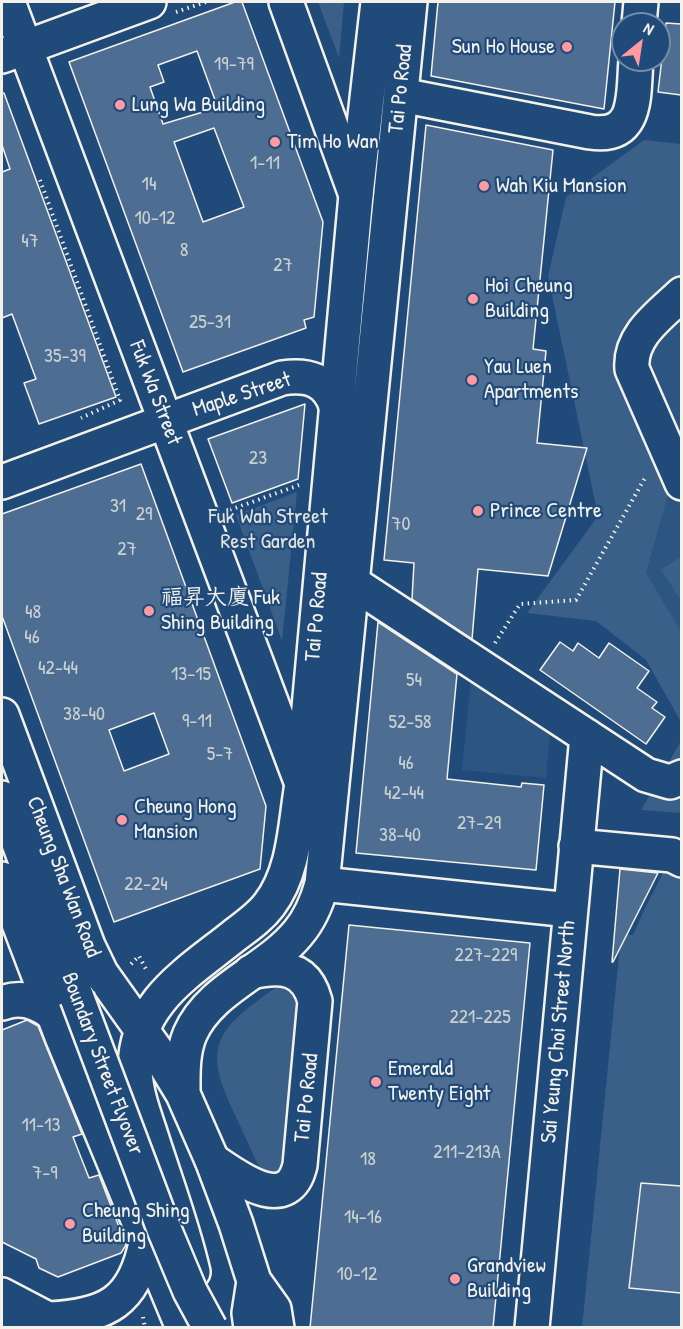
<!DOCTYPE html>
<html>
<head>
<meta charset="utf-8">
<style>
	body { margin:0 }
	#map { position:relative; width:683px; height:1329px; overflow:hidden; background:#1f4a7a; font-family:"Patrick Hand",sans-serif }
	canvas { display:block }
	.frame { position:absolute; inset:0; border:3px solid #f4f1e8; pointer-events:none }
	.north { position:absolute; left:611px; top:12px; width:60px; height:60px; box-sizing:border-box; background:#1f4a7a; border:2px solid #748da6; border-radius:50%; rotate:30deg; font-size:16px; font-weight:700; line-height:24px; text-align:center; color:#f4f1e8 }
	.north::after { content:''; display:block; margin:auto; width:21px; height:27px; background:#ff9aa2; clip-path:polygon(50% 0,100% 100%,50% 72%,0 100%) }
</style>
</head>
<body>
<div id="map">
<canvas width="683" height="1329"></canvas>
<div class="frame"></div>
<div class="north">N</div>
</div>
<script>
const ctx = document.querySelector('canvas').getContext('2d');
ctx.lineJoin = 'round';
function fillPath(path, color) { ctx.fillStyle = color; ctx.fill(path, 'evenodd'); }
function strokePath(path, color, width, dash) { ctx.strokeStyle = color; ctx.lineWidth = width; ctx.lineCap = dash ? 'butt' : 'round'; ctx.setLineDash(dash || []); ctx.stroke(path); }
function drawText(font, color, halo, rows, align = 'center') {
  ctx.font = font + ' "Patrick Hand","LXGW WenKai TC",sans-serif'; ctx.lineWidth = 4.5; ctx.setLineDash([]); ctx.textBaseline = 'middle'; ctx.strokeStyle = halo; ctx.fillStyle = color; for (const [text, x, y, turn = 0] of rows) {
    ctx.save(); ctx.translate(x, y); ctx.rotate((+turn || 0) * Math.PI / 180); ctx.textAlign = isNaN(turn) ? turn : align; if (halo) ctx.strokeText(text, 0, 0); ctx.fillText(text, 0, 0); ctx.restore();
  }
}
fillPath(new Path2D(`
	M681 280V682L600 571 661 462 581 353Z
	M471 677 550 730 546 778 462 770Z`), '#2d5581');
fillPath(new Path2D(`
	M318 2H344L339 58Z
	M644 140 681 144V289L633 326 669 491 646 573 681 632V722L646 660 596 621 527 613 598 516 548 276 566 197Z
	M297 492 282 641 236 515Z
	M681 556V600L661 570Z
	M681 741V813L641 810Z
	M676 848H681V1327L582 1328 621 935H633L645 908Z
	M284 981 300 990 285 1170C274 1175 266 1175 258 1165 251 1150 244 1134 237 1119 223 1088 204 1055 230 1025 245 1008 266 995 284 981Z`), '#3a5f88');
const building = new Path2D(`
	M235 2H242L323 222 314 317 304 320 306 328 183 372 69 62ZM197 51 215 100 201 105 203 112 163 124 150 87 164 82 158 65ZM214 128 244 207 203 222 174 142Z
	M438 2H615L604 109 431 76Z
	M666 23 681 24V95L658 92Z
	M2 93H4L116 397 39 424 24 383 36 379 12 314 2 318V172L10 169 2 145Z
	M426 125 553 150 533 349 546 351 537 443 587 448 548 576 478 569 472 639 412 599 414 563 384 560Z
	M305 404 298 479 232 503 208 439Z
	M141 464 266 806 260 869 114 922 2 616V514ZM154 713 169 754 124 771 109 730Z
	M378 622 457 674 447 779 521 787 522 783 544 785 536 870 356 853Z
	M560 642 573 651 578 643 599 658 609 643 649 671 637 688 657 702 652 708 665 717 646 744 540 670Z
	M620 869 658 873 613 962H612Z
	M349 925 530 943 493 1328H310Z
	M27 1020 38 1026 82 1134 73 1137 89 1178 99 1175 126 1245 121 1253 58 1277 39 1268 36 1259 2 1242V1030Z
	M641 1183 681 1186V1293L629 1288Z`);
fillPath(building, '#4d6e92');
strokePath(building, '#f4f1e8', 1.5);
const minor = new Path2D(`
	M8 2 302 784
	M286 2 356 195
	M639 24 641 2
	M2 56 149 2
	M401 95 590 132C639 139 633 95 636 60
	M682 294C660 315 629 336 632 369L682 483
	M2 482 282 378C308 374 328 380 336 406
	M353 583 646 775 670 782 682 777
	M576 846 672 855 682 860
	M322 884 570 910
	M2 1003C20 996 37 1001 52 1013
	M212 1160C236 1176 288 1217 300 1165L315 1001C306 967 281 965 251 972
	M2 1299 18 1328
	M532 1328 587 736`);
const major = new Path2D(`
	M2 715 88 946 101 973 158 1053 183 1094 212 1160 236 1224 254 1281 249 1313 251 1328
	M2 798 77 998
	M2 879 63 1039 183 1328
	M183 1094C183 1074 182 1053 190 1034 210 988 267 971 298 933 310 919 317 902 322 884L410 2
	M193 1272C183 1228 167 1185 153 1142 146 1119 136 1096 135 1071 134 1003 188 973 235 935 247 926 260 917 269 905 295 871 295 825 302 784L356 195 378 2
	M254 1281 274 1309 277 1328
	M2 1295 65 1328
	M49 1319C107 1316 134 1302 146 1243`);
strokePath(minor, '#f4f1e8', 38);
strokePath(major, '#f4f1e8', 38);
strokePath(new Path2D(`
	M176 12 206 2
	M40 180 120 400 81 418
	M230 510 299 485
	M495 643 520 604 576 600 646 476
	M131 964 139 956 147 971
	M143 1317 145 1328`), '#f4f1e8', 4, [1.5, 4.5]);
strokePath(minor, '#1f4a7a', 33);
strokePath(major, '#1f4a7a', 33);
const majorBridge = new Path2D(`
	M77 998 164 1229 190 1291 210 1328`);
strokePath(majorBridge, '#f4f1e8', 38, []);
strokePath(majorBridge, '#1f4a7a', 33);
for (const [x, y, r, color] of [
	[567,47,6,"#ff9aa2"],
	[120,105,6,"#ff9aa2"],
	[275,142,6,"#ff9aa2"],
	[484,186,6,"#ff9aa2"],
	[473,299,6,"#ff9aa2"],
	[472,380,6,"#ff9aa2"],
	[478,511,6,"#ff9aa2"],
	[149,611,6,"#ff9aa2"],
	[122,820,6,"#ff9aa2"],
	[376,1082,6,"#ff9aa2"],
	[70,1224,6,"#ff9aa2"],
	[455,1279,6,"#ff9aa2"]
]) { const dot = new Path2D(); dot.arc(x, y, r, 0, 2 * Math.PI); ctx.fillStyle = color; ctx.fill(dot); strokePath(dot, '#1f4a7a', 2); }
drawText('20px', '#cad0d2', null, [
	["19-79",234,65],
	["1-11",265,164],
	["14",149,185],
	["10-12",155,219],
	["47",30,242],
	["8",184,251],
	["27",283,266],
	["25-31",210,323],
	["35-39",65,357],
	["23",258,459],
	["31",118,507],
	["29",144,515],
	["70",401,525],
	["27",127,550],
	["48",33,613],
	["46",32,638],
	["42-44",58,669],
	["13-15",191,675],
	["54",414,681],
	["38-40",84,715],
	["9-11",197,722],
	["52-58",410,723],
	["5-7",220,755],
	["46",406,764],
	["42-44",404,794],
	["27-29",479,824],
	["38-40",400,836],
	["22-24",146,885],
	["227-229",486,956],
	["221-225",480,1018],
	["11-13",41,1126],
	["211-213A",467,1153],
	["18",368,1160],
	["7-9",45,1174],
	["14-16",363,1218],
	["10-12",357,1275]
]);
drawText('22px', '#f4f1e8', '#1f4a7a', [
	["Sun Ho House",555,47,"right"],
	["Lung Wa Building",132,105],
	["Tim Ho Wan",287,142],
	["Wah Kiu Mansion",496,186],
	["Hoi Cheung",485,286],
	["Building",485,311],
	["Yau Luen",484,367],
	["Apartments",484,392],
	["Prince Centre",490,511],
	["福昇大廈 Fuk",161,598],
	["Shing Building",161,623],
	["Cheung Hong",134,807],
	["Mansion",134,832],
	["Emerald",388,1069],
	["Twenty Eight",388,1094],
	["Cheung Shing",82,1211],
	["Building",82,1236],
	["Grandview",467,1266],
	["Building",467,1291]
], 'left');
drawText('22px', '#f4f1e8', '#1f4a7a', [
	["Tai Po Road",401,89,-84],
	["Fuk Wa Street",155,393,69],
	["Maple Street",242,395,-18],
	["Tai Po Road",317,617,-85],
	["Cheung Sha Wan Road",63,877,69],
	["Sai Yeung Choi Street North",559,1032,-85],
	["Boundary Street Flyover",102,1064,69],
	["Tai Po Road",307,1098,-84]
]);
drawText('22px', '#e1e2de', '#1f4a7a', [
	["Fuk Wah Street",268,517],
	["Rest Garden",268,542]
]);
</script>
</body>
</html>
